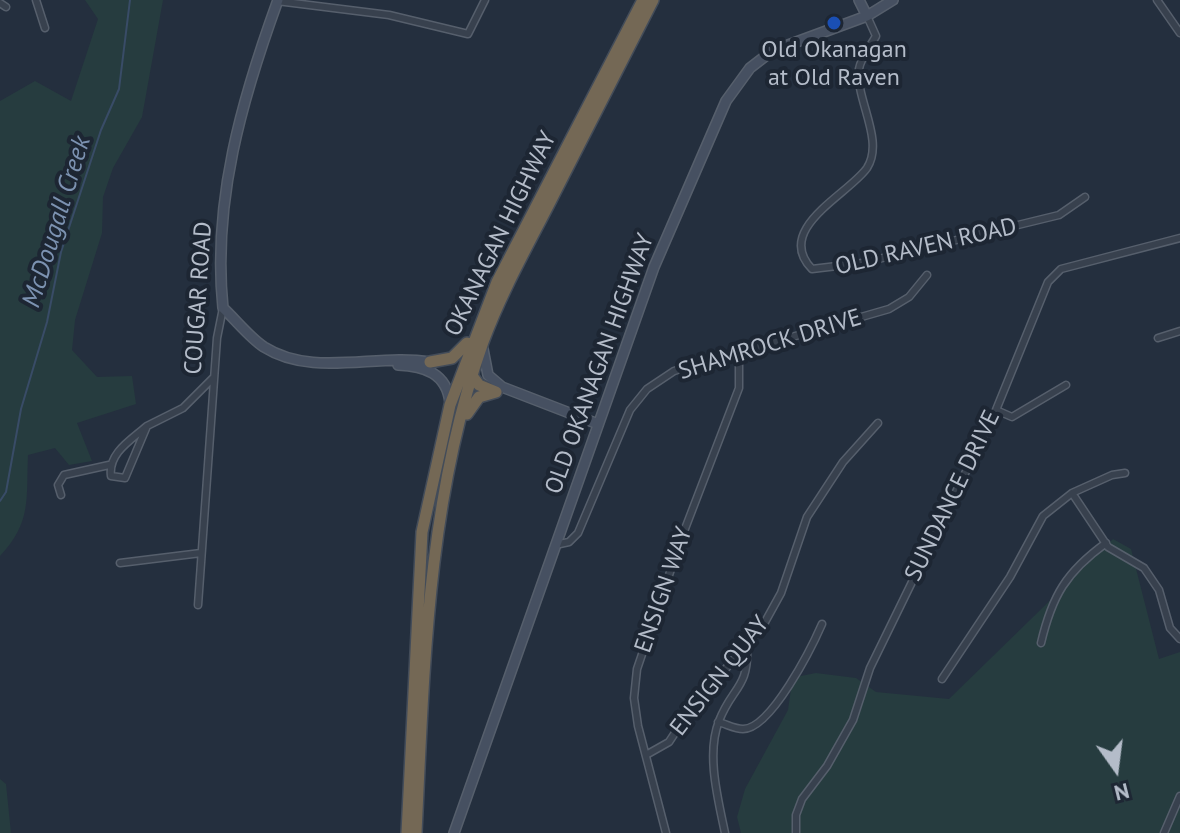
<!DOCTYPE html>
<html>
<head>
<meta charset="utf-8">
<style>
	body { margin:0 }
	#map { position:relative; width:1180px; height:833px; overflow:hidden; background:#242f3e; font-family:"PT Sans",sans-serif }
	canvas { display:block }
	.north { position:absolute; left:1076px; top:729px; width:80px; height:80px; -webkit-text-stroke:6px #1d2633; paint-order:stroke; rotate:166deg; font-size:22px; font-weight:700; line-height:32px; text-align:center; color:#b4bcc9 }
	.north::after { content:''; display:block; margin:auto; width:28px; height:36px; background:#b4bcc9; clip-path:polygon(50% 0,100% 100%,50% 72%,0 100%) }
</style>
</head>
<body>
<div id="map">
<canvas width="1180" height="833"></canvas>
<div class="north">N</div>
</div>
<script>
const ctx = document.querySelector('canvas').getContext('2d');
ctx.lineJoin = 'round';
function fillPath(path, color) { ctx.fillStyle = color; ctx.fill(path, 'evenodd'); }
function strokePath(path, color, width, dash) { ctx.strokeStyle = color; ctx.lineWidth = width; ctx.lineCap = dash ? 'butt' : 'round'; ctx.setLineDash(dash || []); ctx.stroke(path); }
function drawText(font, color, halo, rows, align = 'center') {
  ctx.font = font + ' "PT Sans",sans-serif'; ctx.lineWidth = 8; ctx.setLineDash([]); ctx.textBaseline = 'middle'; ctx.strokeStyle = halo; ctx.fillStyle = color; for (const [text, x, y, turn = 0] of rows) {
    ctx.save(); ctx.translate(x, y); ctx.rotate((+turn || 0) * Math.PI / 180); ctx.textAlign = isNaN(turn) ? turn : align; if (halo) ctx.strokeText(text, 0, 0); ctx.fillText(text, 0, 0); ctx.restore();
  }
}
fillPath(new Path2D(`
	M85 0H163L142 117 113 168 103 197 102 233 75 320 72 350 97 377 132 376 136 404 77 423 92 461 69 465 55 448 28 455C26 499 32 522 0 556V101L35 81 71 101 98 19Z
	M1113 539 1131 549 1159 659 1180 652V833H741L737 817 745 789 788 710 792 682 796 677 816 673 856 678 876 692 949 699Z
	M0 779 6 784 11 833H0Z`), '#263c3f');
strokePath(new Path2D(`
	M0 501 6 492 21 409 47 322 61 252 101 130 119 89 130 0`), '#394c67', 2);
const street = new Path2D(`
	M36 0 45 28
	M1157 0 1180 33
	M277 1 389 15 468 34 485 0
	M0 3 6 7
	M867 16 876 36C870 47 861 57 859 69 855 99 885 140 867 168 849 194 773 229 812 269L862 263 1059 215 1085 197
	M1158 338 1180 331
	M996 410 1012 417 1066 385
	M147 426C131 440 108 453 111 476L125 478 147 426 183 408 214 377
	M1072 493 1108 547 1144 568 1159 590 1170 628 1180 639
	M61 495 58 485 64 475 109 465
	M555 545 569 542 578 533 630 410 647 389 674 371 889 309 909 297 927 275
	M120 563 201 553
	M198 605 217 338 223 308
	M1041 643C1052 596 1066 572 1106 543
	M942 679 1010 577 1043 516 1072 493 1112 475 1125 473
	M718 722C726 724 735 729 743 729 771 729 812 647 822 624
	M646 755 669 742 686 716 765 622 781 593 807 517 843 462 878 423
	M666 833 638 726 634 698 637 669 683 534 739 388V352
	M725 833C718 799 706 754 719 721 732 687 749 688 747 647
	M796 833V815L802 799 827 766 853 720 870 668 996 410 1048 282 1061 269 1180 238
	M1164 833 1180 796`);
const secondary = new Path2D(`
	M278 0C242 99 212 202 223 308 236 320 249 337 264 347 313 378 376 353 430 362
	M859 0 867 16
	M483 349 488 375 502 387 598 424
	M398 365C424 366 447 373 450 403
	M454 833 654 267 726 101 750 68 772 51 867 16 893 0`);
const highway = new Path2D(`
	M430 362 452 358 467 343
	M470 373 479 385 496 392
	M467 414 479 397 496 392
	M407 833 422 532 450 405 497 282 643 0
	M416 833C424 667 427 500 483 342 501 293 527 247 551 200 585 133 619 67 653 0`);
strokePath(street, '#565f6c', 9);
strokePath(secondary, '#565f6c', 12);
strokePath(highway, '#434c59', 14);
strokePath(street, '#38414e', 6);
strokePath(secondary, '#465061', 9);
strokePath(highway, '#746855', 11);
for (const [x, y, r, color] of [
	[834,23,8,"#1a4fb4"]
]) { const dot = new Path2D(); dot.arc(x, y, r, 0, 2 * Math.PI); ctx.fillStyle = color; ctx.fill(dot); strokePath(dot, '#1d2633', 3); }
drawText('24px', '#b4bcc9', '#1d2633', [
	["Old Okanagan",834,50],
	["at Old Raven",834,78]
]);
drawText('24px', '#b4bcc9', '#1d2633', [
	["OKANAGAN HIGHWAY",501,234,-64],
	["OLD RAVEN ROAD",926,247,-13],
	["COUGAR ROAD",199,298,-86],
	["SHAMROCK DRIVE",770,345,-17],
	["OLD OKANAGAN HIGHWAY",600,364,-70],
	["SUNDANCE DRIVE",953,496,-64],
	["ENSIGN WAY",664,590,-71],
	["ENSIGN QUAY",720,676,-52]
]);
drawText('italic 26px', '#7c92b1', '#1d2633', [
	["McDougall Creek",57,222,-73]
]);
</script>
</body>
</html>
